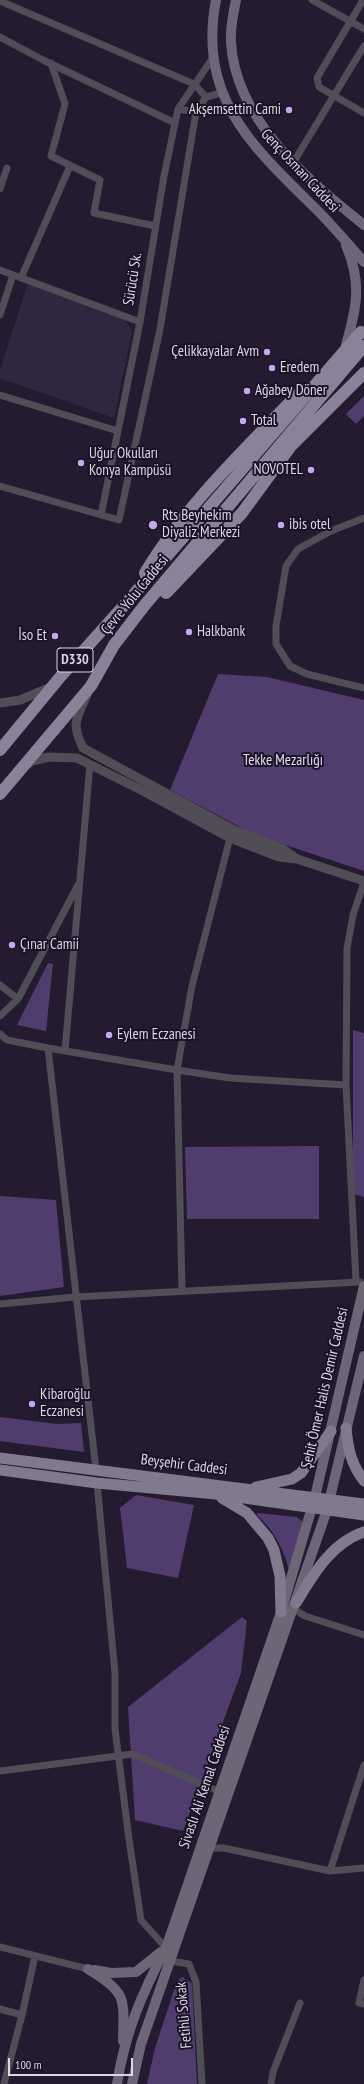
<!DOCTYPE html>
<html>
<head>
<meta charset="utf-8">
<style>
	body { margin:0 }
	#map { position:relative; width:364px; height:2084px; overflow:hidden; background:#241b30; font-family:"PT Sans Narrow",sans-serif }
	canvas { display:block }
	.scale { position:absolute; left:8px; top:2058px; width:125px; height:18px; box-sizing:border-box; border:2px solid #dcd7e5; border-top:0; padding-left:5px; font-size:12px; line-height:14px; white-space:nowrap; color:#dcd7e5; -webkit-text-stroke:3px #1a1226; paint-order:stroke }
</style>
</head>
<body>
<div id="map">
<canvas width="364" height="2084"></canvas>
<div class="scale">100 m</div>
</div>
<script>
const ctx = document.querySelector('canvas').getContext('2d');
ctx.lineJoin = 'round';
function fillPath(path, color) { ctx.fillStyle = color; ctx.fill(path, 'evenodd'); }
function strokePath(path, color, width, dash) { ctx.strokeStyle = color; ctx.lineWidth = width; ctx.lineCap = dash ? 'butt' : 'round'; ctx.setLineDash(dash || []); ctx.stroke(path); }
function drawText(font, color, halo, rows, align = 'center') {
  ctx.font = font + ' "PT Sans Narrow",sans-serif'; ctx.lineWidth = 4; ctx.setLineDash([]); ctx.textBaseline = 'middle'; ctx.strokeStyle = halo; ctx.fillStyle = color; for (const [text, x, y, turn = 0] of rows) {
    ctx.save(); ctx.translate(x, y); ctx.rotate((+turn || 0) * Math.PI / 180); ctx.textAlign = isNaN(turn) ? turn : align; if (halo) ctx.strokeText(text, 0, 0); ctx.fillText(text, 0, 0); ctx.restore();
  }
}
fillPath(new Path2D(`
	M28 283 126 320 132 332 114 418 2 379 0 377V370Z`), '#30263f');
fillPath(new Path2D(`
	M364 396V416L356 424 346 414Z
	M218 674 267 677 364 700V871L255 835 170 790Z
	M48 963 53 964 46 1031 17 1025Z
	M353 1030 364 1033V1197L353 1194Z
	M319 1146V1219H187L185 1147Z
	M0 1196 56 1200 64 1287 0 1296Z
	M0 1417 57 1424 81 1423 84 1452 0 1441Z
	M136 1495 194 1505 178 1578 127 1568 120 1508Z
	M258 1513 297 1517 306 1524 289 1570C283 1547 274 1531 257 1515Z
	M242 1617 247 1621 241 1673 183 1831 135 1820 128 1707Z
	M182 1977 192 1983 197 2084H147L155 2048 177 1981Z`), '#513c6e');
strokePath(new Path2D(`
	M312 0 364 29
	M363 0 317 78 319 87 364 113
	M0 1 194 84 206 97
	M0 37 43 60 175 123
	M51 63 65 104 51 156 100 180 94 213 155 226
	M178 109 196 112
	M293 163 364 46
	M0 189 7 168
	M0 270 140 322
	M21 278 70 166
	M0 315 13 275
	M0 395 118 431
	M0 486 119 520 160 329 196 112 206 97 221 93
	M101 515 140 322 164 176 178 109 214 56
	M364 518 331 531 298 549 286 566 276 626V644L290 666 307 674 364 688
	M0 985 18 999
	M0 1016 18 999 78 885
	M0 1034 7 1040 48 1048 177 1070 230 1078 346 1085
	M48 1048 96 1470
	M65 1051 90 764
	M356 1281 346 1085 347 949 353 915 364 882
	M182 1290 177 1070 192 986 230 838
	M0 1304 75 1297 360 1282
	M97 1483 115 1673V1729L129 1839 141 1920 166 1948
	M294 1609 305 1616 364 1635
	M0 1771 133 1754 220 1792
	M209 1848H224L330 1871 364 1765
	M330 1871 364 1868
	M0 1947 88 1969
	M170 1961 189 1964 196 1982 202 2084
	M364 1980 359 2003 364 2004
	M0 2009 22 2015
	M4 2084 22 2015 35 1956
	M271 2084 273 2072 300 2003`), '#514d57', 7);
strokePath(new Path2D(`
	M87 695C76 720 71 723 83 748L234 830 283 849 297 859
	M0 703 20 700 51 687
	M27 765 32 761 49 757 77 758 143 791 230 838 279 857 297 859 364 881`), '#514d57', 9);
strokePath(new Path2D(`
	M216 0C197 98 253 147 317 210 333 226 348 244 364 262
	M236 0C233 14 230 28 231 42 235 120 308 180 364 225
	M346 345C357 307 362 283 346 245
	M88 1969C127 1993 124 1997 123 2041
	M94 1970 111 1973 136 1972 161 1952
	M117 2084C125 2033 142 1993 166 1948L281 1612 315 1497 364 1286
	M132 2084 141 2044 327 1510 364 1356`), '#6c6676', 10);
strokePath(new Path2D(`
	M346 1428C348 1449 351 1464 364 1481
	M0 1458 364 1504
	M0 1470 97 1483 216 1494 364 1515
	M256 1487 292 1479 301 1473 331 1431
	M222 1498 247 1513 268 1538 274 1550 280 1576 281 1612
	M296 1603C313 1575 331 1543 364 1532`), '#81798e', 11);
strokePath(new Path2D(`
	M145 573C185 506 244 450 298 394
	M166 593 242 513 291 446 364 373
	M0 750 61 676 128 601 361 332
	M0 794 91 686 114 645 144 606 364 346`), '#8a8299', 12);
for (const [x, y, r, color] of [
	[289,110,4,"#c5a7f1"],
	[267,352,4,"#c5a7f1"],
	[272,368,4,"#c5a7f1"],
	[247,391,4,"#c5a7f1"],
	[243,421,4,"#c5a7f1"],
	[81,463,4,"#c5a7f1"],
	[311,470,4,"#c5a7f1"],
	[153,525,5,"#c5a7f1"],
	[281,525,4,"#c5a7f1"],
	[189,632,4,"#c5a7f1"],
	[55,636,4,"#c5a7f1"],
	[12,945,4,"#c5a7f1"],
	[109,1035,4,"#c5a7f1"],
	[32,1404,4,"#c5a7f1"]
]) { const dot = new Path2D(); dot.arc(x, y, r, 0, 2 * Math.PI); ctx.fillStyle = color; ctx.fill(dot); strokePath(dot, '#1a1226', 1.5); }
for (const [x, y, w] of [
	[75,660,36]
]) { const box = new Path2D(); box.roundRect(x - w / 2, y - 12, w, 24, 3); ctx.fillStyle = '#1a1226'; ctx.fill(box); strokePath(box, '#dcd7e5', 1); }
drawText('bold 14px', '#dcd7e5', null, [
	["D330",75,660]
]);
drawText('15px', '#dcd7e5', '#1a1226', [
	["Akşemsettin Cami",281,110,"right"],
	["Çelikkayalar Avm",259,352,"right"],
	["Eredem",280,368],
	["Ağabey Döner",255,391],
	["Total",251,421],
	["Uğur Okulları",89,454],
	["Konya Kampüsü",89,471],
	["NOVOTEL",303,470,"right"],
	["Rts Beyhekim",162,516],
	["Diyaliz Merkezi",162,533],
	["ibis otel",289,525],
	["Halkbank",197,632],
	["İso Et",47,636,"right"],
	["Çınar Camii",20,945],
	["Eylem Eczanesi",117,1035],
	["Kibaroğlu",40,1395],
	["Eczanesi",40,1412]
], 'left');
drawText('15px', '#dcd7e5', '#1a1226', [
	["Genç Osman Caddesi",300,171,47],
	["Sürücü Sk.",133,279,-81],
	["Çevre Yolu Caddesi",135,595,-51],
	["Şehit Ömer Halis Demir Caddesi",325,1388,-77],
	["Beyşehir Caddesi",184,1465,7],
	["Sivaslı Ali Kemal Caddesi",205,1787,-71],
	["Fetihli Sokak",184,2015,-95]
]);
drawText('15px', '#e4dcf1', '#1a1226', [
	["Tekke Mezarlığı",283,761]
]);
</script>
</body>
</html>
